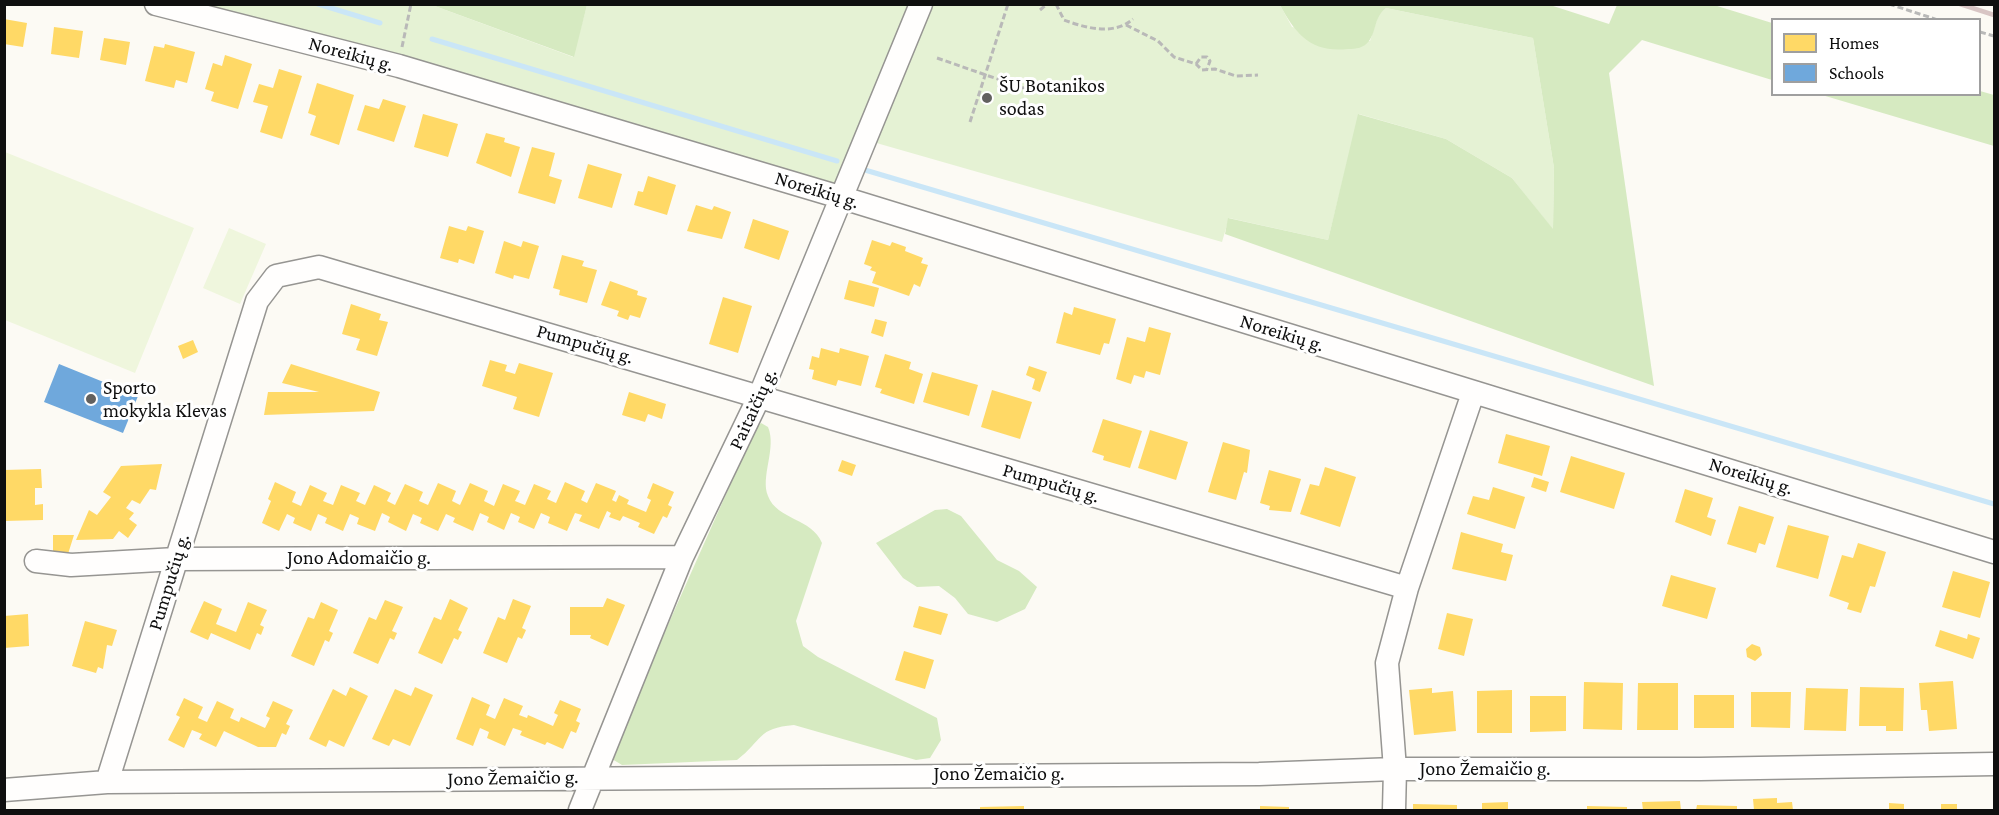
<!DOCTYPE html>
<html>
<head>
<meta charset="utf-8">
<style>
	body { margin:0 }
	#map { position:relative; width:1999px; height:815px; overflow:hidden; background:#fcfaf4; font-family:"Crimson Pro",serif }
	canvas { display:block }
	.frame { position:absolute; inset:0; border:6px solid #0f0f0f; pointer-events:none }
	.legend { position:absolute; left:1771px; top:18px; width:210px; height:78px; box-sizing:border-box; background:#fff; border:2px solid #9f9f9f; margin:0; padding:8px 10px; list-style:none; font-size:18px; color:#0f0f0f }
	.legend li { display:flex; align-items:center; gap:12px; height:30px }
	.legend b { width:30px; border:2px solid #9f9f9f }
</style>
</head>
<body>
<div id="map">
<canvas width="1999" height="815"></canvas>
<div class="frame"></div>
<ul class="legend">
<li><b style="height:16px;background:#ffd966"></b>Homes</li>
<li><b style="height:16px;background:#6fa8dc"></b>Schools</li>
</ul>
</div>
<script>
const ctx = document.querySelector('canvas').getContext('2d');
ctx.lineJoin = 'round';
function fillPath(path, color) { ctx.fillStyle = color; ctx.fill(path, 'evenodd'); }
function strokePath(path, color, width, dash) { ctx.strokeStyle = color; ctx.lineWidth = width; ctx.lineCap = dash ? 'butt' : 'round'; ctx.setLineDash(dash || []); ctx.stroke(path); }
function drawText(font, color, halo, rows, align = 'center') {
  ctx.font = font + ' "Crimson Pro",serif'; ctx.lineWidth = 6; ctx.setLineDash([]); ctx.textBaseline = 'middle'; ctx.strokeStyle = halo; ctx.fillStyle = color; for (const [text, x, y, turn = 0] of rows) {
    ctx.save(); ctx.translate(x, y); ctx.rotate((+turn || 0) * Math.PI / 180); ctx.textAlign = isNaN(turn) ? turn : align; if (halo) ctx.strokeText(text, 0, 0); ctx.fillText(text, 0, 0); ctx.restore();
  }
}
fillPath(new Path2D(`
	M185 5H432L573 57 587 5H1280L1292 27 1370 41 1379 13 1386 8 1533 38 1554 168 1553 230 1512 178 1446 139 1359 114 1328 240 1229 218 1222 242 859 138 839 187Z`), '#e5f2d4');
fillPath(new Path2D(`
	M432 5H587L574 57Z
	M1714 5 1772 23V80L1642 40 1609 73 1654 386 1225 234 1228 218 1328 240 1358 114 1446 139 1512 178 1553 229 1554 168 1533 38 1386 8C1374 17 1377 30 1369 41 1364 48 1356 49 1348 49 1312 53 1296 35 1280 5H1550L1609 24 1617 5Z
	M1980 91 1994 95V146L1822 95 1980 94Z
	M761 423 768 427C777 448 760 477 768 496 777 520 812 518 822 543L796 621 803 646 818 657 937 718 941 740 930 758 916 760 794 725C757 728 763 740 737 760L622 765 612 759 611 753 755 429Z
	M947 509 961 516 997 560 1019 571 1037 587 1025 609 997 622 968 614 955 598 939 586 917 587 903 578 876 543 935 510Z`), '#d6eac1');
fillPath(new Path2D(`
	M5 152 194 228 135 373 5 320Z
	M229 228 266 244 240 304 203 288Z`), '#eff6dd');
fillPath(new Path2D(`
	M4 19 27 23 23 47 4 44Z
	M54 27 83 31 79 58 51 54Z
	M104 38 130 42 126 65 100 60Z
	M165 44 195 52 187 83 176 80 174 88 145 81 154 46 164 48Z
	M225 55 252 64 238 109 211 101 214 92 205 89 213 63 222 66Z
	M279 69 302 76 282 139 260 132 268 106 253 102 259 84 273 88Z
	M317 83 354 95 339 145 310 135 316 116 308 113Z
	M383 99 406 106 394 142 357 130 365 105 379 109Z
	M423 114 458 124 448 157 414 147Z
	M486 133 505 138 504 142 520 147 511 177 476 163Z
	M532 147 555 153 549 176 562 180 555 204 518 193Z
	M588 164 622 174 612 208 578 198Z
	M648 176 676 185 667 215 634 205 638 191 643 192Z
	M696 205 712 210 714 206 731 212 722 239 687 231Z
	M753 219 789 231 779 260 744 248Z
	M449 226 466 231 468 226 484 231 474 264 459 259 458 263 440 258Z
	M872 240 890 246 892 242 906 247 905 251 923 258 921 263 928 265 920 287 914 284 909 296 872 283 876 272 870 270 872 267 864 264Z
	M504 241 521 247 523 241 539 246 529 279 514 275 513 279 495 273Z
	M562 255 584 261 582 266 597 270 587 303 559 295 560 290 553 288Z
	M849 280 879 288 874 307 844 299Z
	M610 281 638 291 637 295 647 298 640 318 630 315 628 320 617 316 619 311 601 305Z
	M723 297 752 306 738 353 709 344Z
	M351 304 381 314 379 320 388 322 377 356 356 350 360 339 342 334Z
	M1074 307 1116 319 1109 344 1104 343 1100 355 1056 343 1064 312 1072 315Z
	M875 319 887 322 883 337 871 333Z
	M1149 327 1171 333 1160 375 1146 371 1144 378 1134 375 1131 384 1116 379 1127 337 1145 342Z
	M193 340 198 352 183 359 178 346Z
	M821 348 839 353 840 348 869 356 861 386 838 380 836 386 812 379 814 370 809 369 812 356 819 358Z
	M885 354 911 362 909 369 923 374 914 404 880 393 882 389 875 387Z
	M490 360 507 365 505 371 515 374 519 363 553 373 539 417 513 409 517 397 482 386Z
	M291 364 380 392 374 411 264 415 268 392H319L282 383Z
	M1029 366 1047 372 1040 392 1032 389 1035 379 1026 375Z
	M932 372 978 385 969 416 923 402Z
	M992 390 1032 402 1020 439 981 427Z
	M629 392 666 404 662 419 648 414 645 422 622 415Z
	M1103 419 1142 431 1130 468 1103 460 1104 456 1092 452Z
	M1150 430 1188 442 1176 480 1138 468Z
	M1506 434 1550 446 1542 476 1498 463Z
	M1223 442 1250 450 1247 473 1244 472 1236 500 1208 492Z
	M1571 456 1625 473 1614 509 1560 492Z
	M842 460 856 465 852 476 838 471Z
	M162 464 156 490 150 489 140 504 132 500 126 508 134 513 129 519 137 525 128 538 119 531 113 539 76 540 89 510 97 515 111 497 103 492 121 466Z
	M1325 467 1356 477 1340 527 1300 514 1310 484 1319 486Z
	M41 469 42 488H35V505L43 504V520L4 521V470Z
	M1269 470 1301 479 1291 512 1269 510 1270 506 1260 503Z
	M1534 477 1549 482 1546 492 1531 487Z
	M275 482 296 492 292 502 301 506 310 485 327 493 323 501 333 505 341 485 360 493 356 501 365 505 374 485 391 493 387 501 395 505 405 484 423 492 419 501 428 505 438 483 456 491 452 501 460 505 470 483 488 491 484 501 494 506 503 484 520 491 515 501 525 505 534 484 551 491 547 499 556 503 565 482 585 491 581 500 587 503 596 483 616 491 612 500 616 502 619 495 629 500 627 504 646 512 651 500 647 498 653 483 674 492 668 505 672 507 667 518 663 516 654 534 638 527 640 523 623 516 620 521 609 517 611 513 607 511 599 529 579 521 582 515 575 513 567 531 548 523 550 517 541 513 534 529 518 522 520 517 511 513 504 530 487 522 489 517 480 513 473 531 453 522 455 518 446 514 438 531 420 523 422 518 413 514 406 531 388 522 390 517 382 513 375 531 357 524 359 518 350 514 343 531 325 523 327 518 318 514 311 531 293 523 295 518 287 514 279 531 262 523 271 501 268 499Z
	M1493 487 1525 497 1515 529 1467 514 1473 496 1489 500Z
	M1685 489 1713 498 1707 517 1716 520 1711 536 1675 522Z
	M1739 506 1774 517 1765 545 1759 543 1756 553 1727 544Z
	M1788 525 1829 536 1818 579 1776 567Z
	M1461 532 1503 544 1501 552 1513 555 1506 581 1452 569Z
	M53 535H74L68 554H53Z
	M1858 543 1886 552 1875 587 1870 586 1861 613 1847 609 1849 603 1829 596 1842 555 1853 558Z
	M1953 571 1990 582 1980 618 1942 607Z
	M1671 575 1716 588 1707 619 1662 606Z
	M607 598 625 605 608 646 590 638 591 635H570V607H603Z
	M450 599 468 608 458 630 462 632 458 640 454 638 442 664 418 653 434 617 441 620Z
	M513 599 531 606 522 628 526 630 522 639 518 637 507 663 483 653 498 617 505 620Z
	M385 600 403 607 392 631 397 633 394 640 390 638 378 664 353 653 369 617 376 620Z
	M204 601 222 609 216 624 236 632 248 602 267 610 260 625 264 627 261 635 257 633 250 650 211 633 208 640 190 632Z
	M321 602 338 610 329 631 333 633 329 642 325 640 314 666 291 656 308 617 314 619Z
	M919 606 948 614 941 635 913 627Z
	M1447 613 1473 619 1464 656 1438 649Z
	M28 614 29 646 4 648V616Z
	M85 621 117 630 112 646 107 645 103 669 98 667 96 673 72 666Z
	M1940 630 1967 639 1968 634 1980 638 1973 659 1935 646Z
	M1752 644 1760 647 1762 655 1755 661 1747 657 1746 649Z
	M904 651 934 660 925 689 895 680Z
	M1953 681 1957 729 1929 731 1927 710H1921L1919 683Z
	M1584 682 1623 683 1622 730 1583 729Z
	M1638 683H1678V730H1637Z
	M350 687 368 696 344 747 329 740 326 747 309 739 333 689 346 696Z
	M415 687 433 695 410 746 393 739 389 746 372 739 395 689 411 696Z
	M1860 687 1904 688 1903 731H1886V726H1859Z
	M1432 688V693L1453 691 1456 731 1414 735 1409 690Z
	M1806 688 1848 689 1846 731 1804 730Z
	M1512 690V733H1477V691Z
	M1751 692H1791L1790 728 1751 727Z
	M1694 695H1734V728H1694Z
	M1530 696H1566V731L1530 732Z
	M472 697 490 705 486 715 495 719 504 698 523 706 519 715 527 718 528 715 553 726 558 715 554 713 560 700 581 709 576 721 580 723 576 733 571 731 563 749 547 742 545 745 520 735 522 731 513 728 505 746 487 738 489 732 480 728 473 746 456 739Z
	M184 698 203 707 198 718 207 722 217 701 234 709 230 718 239 722 241 717 265 728 270 718 266 716 273 701 293 710 286 724 290 726 286 735 282 733 276 747H258L224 731 216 747 199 739 202 734 192 730 184 748 168 740 180 717 176 715Z
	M1777 798V803L1792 802 1793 810H1754L1753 799Z
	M1680 801 1681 810H1643L1642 802Z
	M1508 802V810H1482V803Z
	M1889 803 1904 804V810H1889Z
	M1413 804 1457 805V810H1413Z
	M1941 804H1957V810H1941Z
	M1697 805 1737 806V810H1696Z
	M1024 806V810H980V807Z
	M1260 806 1289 807V810H1260Z
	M1587 806 1627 807V810H1587Z`), '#ffd966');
fillPath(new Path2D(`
	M59 364 138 396 123 433 44 402Z`), '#6fa8dc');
strokePath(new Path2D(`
	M318 4 380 23
	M432 39 837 161
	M865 170 1994 504`), '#cae6f7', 5);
const street = new Path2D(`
	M156 4 399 66 843 198 1994 552
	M36 561 71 565 176 559 682 557
	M107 782 257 301 276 276 319 267 1407 588
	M4 790 107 782 1259 774 1395 769H1700L1994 764
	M580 810 682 557 760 395 921 4
	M1394 810 1395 769 1387 663 1407 588 1473 393`);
strokePath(street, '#969592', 25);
strokePath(new Path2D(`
	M1056 4 1064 20C1086 28 1113 36 1133 19
	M1075 4H1081
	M1889 4 1938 20
	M1040 10 1047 4
	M1126 25 1158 41 1174 57 1196 64 1202 70 1215 69 1236 76 1258 75
	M1980 32 1994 36
	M402 47 411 4
	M937 58 1032 91
	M1196 64 1201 57H1207L1210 61 1207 69
	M970 122 1008 4`), '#b9b9b8', 3, [6, 3]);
strokePath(street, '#fffefd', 22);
strokePath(new Path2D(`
	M1960 4 1994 15`), '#d8c5c4', 4.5);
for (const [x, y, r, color] of [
	[987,98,6,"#62615f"],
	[91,399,6,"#62615f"]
]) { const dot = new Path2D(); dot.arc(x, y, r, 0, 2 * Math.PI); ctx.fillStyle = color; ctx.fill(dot); strokePath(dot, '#fff', 2); }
drawText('20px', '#0f0f0f', '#fff', [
	["Noreikių g.",351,54,15],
	["Noreikių g.",817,190,17],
	["Noreikių g.",1282,333,17],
	["Pumpučių g.",585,344,16],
	["Paitaičių g.",753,409,-65],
	["Noreikių g.",1751,476,17],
	["Pumpučių g.",1051,483,16],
	["Jono Adomaičio g.",359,558],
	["Pumpučių g.",169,582,-73],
	["Jono Žemaičio g.",1485,769],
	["Jono Žemaičio g.",999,774],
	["Jono Žemaičio g.",513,778,-1]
]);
drawText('20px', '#0f0f0f', '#fff', [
	["ŠU Botanikos",999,86],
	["sodas",999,109],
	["Sporto",103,388],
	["mokykla Klevas",103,411]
], 'left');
</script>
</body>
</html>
